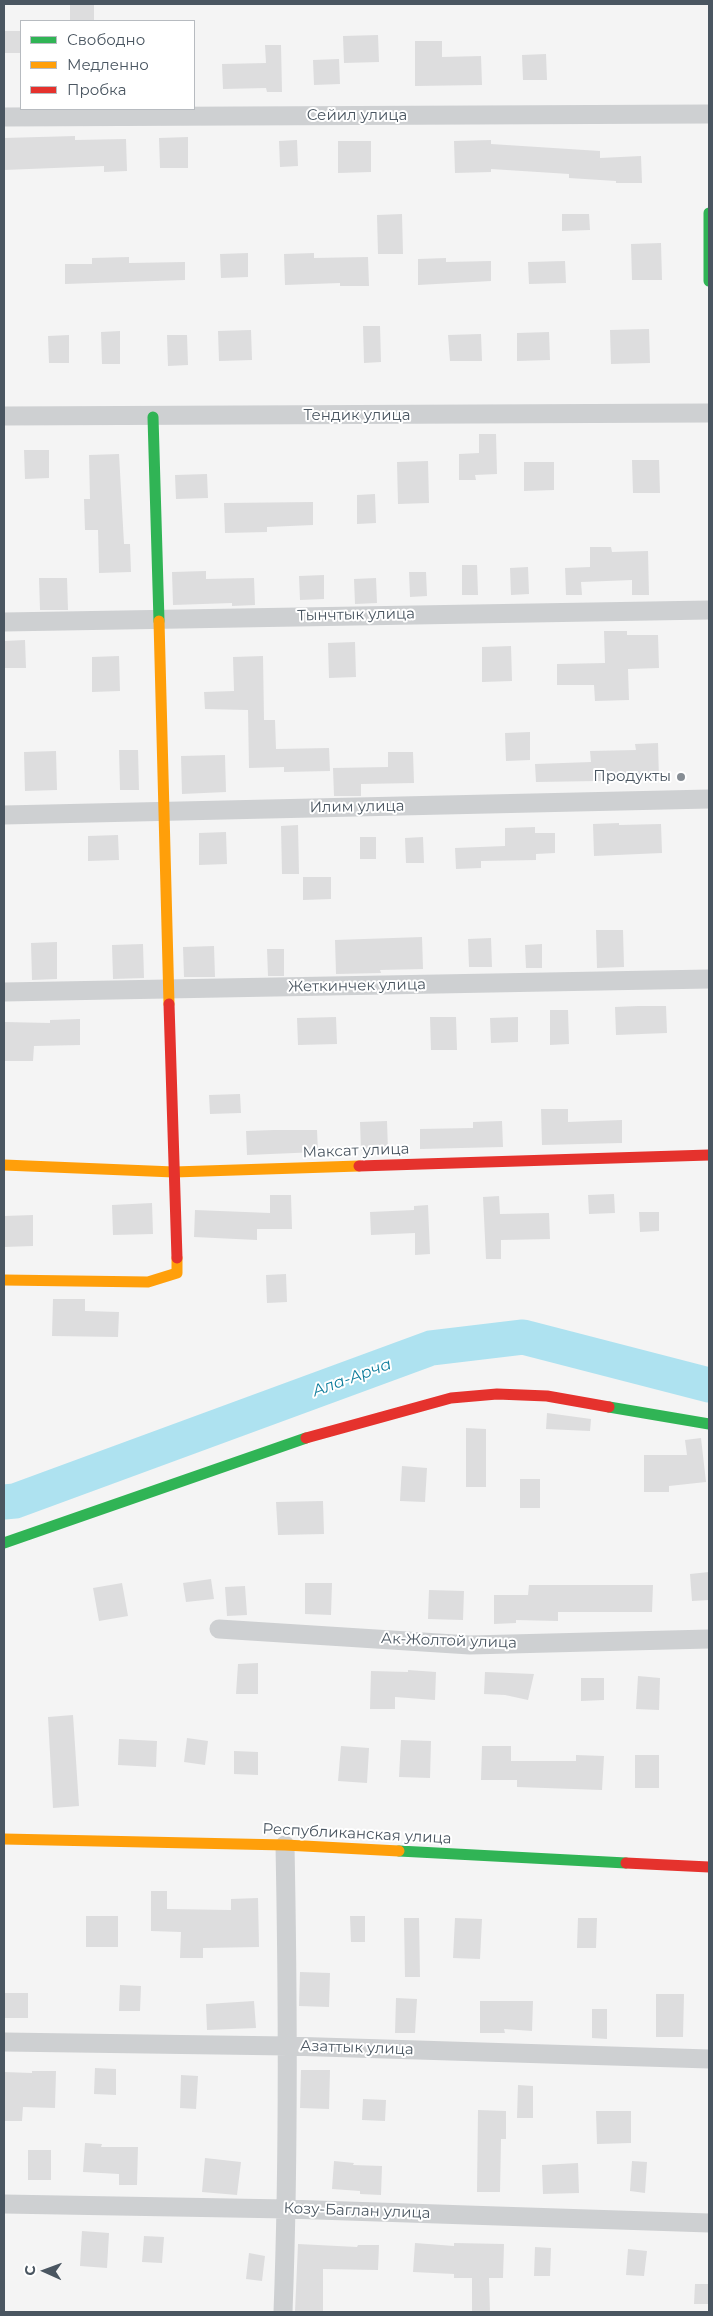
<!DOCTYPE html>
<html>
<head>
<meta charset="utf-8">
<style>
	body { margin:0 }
	#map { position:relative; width:713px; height:2316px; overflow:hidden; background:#f4f4f4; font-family:Montserrat,sans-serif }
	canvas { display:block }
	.frame { position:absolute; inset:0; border:5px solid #4a5661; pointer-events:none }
	.legend { position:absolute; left:20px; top:20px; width:175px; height:90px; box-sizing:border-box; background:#fff; border:1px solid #b7bbc0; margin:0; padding:6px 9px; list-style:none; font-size:15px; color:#4a5661 }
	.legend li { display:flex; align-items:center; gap:10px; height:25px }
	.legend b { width:25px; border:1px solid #b7bbc0 }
	.north { position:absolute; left:20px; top:2246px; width:50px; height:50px; -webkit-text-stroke:4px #fff; paint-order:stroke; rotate:272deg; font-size:14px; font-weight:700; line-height:20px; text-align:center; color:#4a5661 }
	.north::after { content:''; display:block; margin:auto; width:18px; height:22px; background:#4a5661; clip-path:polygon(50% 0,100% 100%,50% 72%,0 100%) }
</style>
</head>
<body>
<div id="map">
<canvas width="713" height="2316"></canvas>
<div class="frame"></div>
<ul class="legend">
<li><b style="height:6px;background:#30b455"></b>Свободно</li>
<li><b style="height:6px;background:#ff9f0a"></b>Медленно</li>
<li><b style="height:6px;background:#e5322d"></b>Пробка</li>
</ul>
<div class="north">С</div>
</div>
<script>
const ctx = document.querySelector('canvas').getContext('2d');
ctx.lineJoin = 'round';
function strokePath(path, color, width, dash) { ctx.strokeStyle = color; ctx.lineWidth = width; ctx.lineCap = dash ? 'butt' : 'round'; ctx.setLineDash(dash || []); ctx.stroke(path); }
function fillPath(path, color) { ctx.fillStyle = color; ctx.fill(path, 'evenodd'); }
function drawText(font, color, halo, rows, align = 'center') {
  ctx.font = font + ' Montserrat,sans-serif'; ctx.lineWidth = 4; ctx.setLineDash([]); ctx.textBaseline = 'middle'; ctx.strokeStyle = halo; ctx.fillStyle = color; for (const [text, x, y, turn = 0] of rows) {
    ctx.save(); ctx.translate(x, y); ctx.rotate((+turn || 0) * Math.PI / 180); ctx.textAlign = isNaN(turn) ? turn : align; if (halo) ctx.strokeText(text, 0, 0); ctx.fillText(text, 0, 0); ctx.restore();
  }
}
strokePath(new Path2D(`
	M4 1502 15 1501 431 1348 523 1337 709 1385`), '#aee2f0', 35);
fillPath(new Path2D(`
	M70 4H94V20L70 21Z
	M4 31H21V53H4Z
	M378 35 379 62 344 63 343 36Z
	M415 41H442V57L481 56 482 85 415 86Z
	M265 45H281L282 92H267L266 88 223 89 222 64 266 63Z
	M546 54 547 80H523L522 55Z
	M339 59 340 84 314 85 313 60Z
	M75 136V140L126 139 127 171 104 172V166L4 170V138Z
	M188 137V168H160L159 138Z
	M297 140 298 166 280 167 279 141Z
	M491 140V144L600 151V158L641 156 642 183H616V181L569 178V174L491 169V172L455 173 454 141Z
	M338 141H371V172L338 173Z
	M402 214 403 254H378L377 215Z
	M562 214H589L590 230 562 231Z
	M661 243 662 280H632L631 244Z
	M248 253V277L221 278 220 254Z
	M314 253V258L368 257 369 286H340V283L285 285 284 254Z
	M129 257V263L185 262V280L65 284V264H92V258Z
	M446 258V262L491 261V281L418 285V259Z
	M565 261 566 283 529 284 528 262Z
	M363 326H380L381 362 364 363Z
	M649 329 650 363 611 364 610 330Z
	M251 330 252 360 219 361 218 331Z
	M120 331V364H102L101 332Z
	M549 332 550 360 517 361V333Z
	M481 334 482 361H450L448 335Z
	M69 335V363H49L48 336Z
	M167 335H187L188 365 168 366Z
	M479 434H496L497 474 475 475 476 480H459V454L479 453Z
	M24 450H49V478L25 479Z
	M119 454 124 544H130L131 572 99 573 98 530H85L84 499H90L89 455Z
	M632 460H659L660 493H633Z
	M428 461 429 503 398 504 397 462Z
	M524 462H554V490L524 491Z
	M207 474 208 498 176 499 175 475Z
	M375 494 376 523 357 524V495Z
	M313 502V525L267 527V532L225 533 224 503Z
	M590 547H611L612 552 648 551 649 595H632V580L581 582 582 595H566L565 568 590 567Z
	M462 565H477L478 595H462Z
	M528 567 529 594 511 595 510 568Z
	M206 571V579L254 578 255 605 232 606V603L173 605 172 572Z
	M409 572H426L427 596 410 597Z
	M324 575V599L300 600 299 576Z
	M39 578H67L68 610H40Z
	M376 578 377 603 355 604 354 579Z
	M604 631H627V635H658L659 668 628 669 629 700 595 701 594 685H557V664L605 663Z
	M25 640 26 668H4V641Z
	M355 642 356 677 329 678 328 643Z
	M511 646 512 681 482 682V647Z
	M119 656 120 691 92 692V657Z
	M263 656 264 720H275L276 749 329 748 330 771 284 772V767L249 768 248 710 205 709 204 692 234 691 233 657Z
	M530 732V760L506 761 505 733Z
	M658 743 659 780 536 782 535 764 591 762 590 751 636 750 635 744Z
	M119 750H138L139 790H120Z
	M56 751 57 790 25 791 24 752Z
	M388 752H413L414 783 361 784V796H334L333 768 388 767Z
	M225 755 226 792 182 794 181 756Z
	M619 823V825L661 824 662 853 594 856 593 824Z
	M298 825 299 874H282L281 826Z
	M535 827V833H555V853L536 854V860L481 861V868L456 869 455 848 505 846V828Z
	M226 832 227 864 199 865V833Z
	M118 835 119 860 88 861V836Z
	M360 837H376V859H360Z
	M423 837 424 863H406L405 838Z
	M303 877H331V899L303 900Z
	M596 930H623L624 967 597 968Z
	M422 937 423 969 380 970 381 973 336 974 335 940Z
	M491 938 492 967H469L468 939Z
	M57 942V979L32 980 31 943Z
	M143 944 144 978 113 979 112 945Z
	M542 944V968H526L525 945Z
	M214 946 215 977H184L183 947Z
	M267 949H284V976H268Z
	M638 1006H666L667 1033 616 1035 615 1007Z
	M550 1010H568L569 1044 550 1045Z
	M336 1017 337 1044 298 1045 297 1018Z
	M430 1017H456L457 1050H431Z
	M518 1017V1042L491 1043 490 1018Z
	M80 1019V1045L34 1046 33 1061H5V1022L50 1023V1020Z
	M240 1094 241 1113 210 1114 209 1095Z
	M541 1109H568V1122L622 1120V1143L542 1145Z
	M387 1121 388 1150 361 1151 360 1122Z
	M502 1121 503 1147 420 1149V1129L473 1128V1122Z
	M274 1130H317L318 1152 247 1155 246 1131Z
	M614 1194 615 1213 589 1214 588 1195Z
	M270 1195H291L292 1229H257V1240L194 1237 195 1210 270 1213Z
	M499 1196 500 1214 549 1213 550 1239 501 1240V1259H486L483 1197Z
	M152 1203 153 1234 113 1235 112 1205Z
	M428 1205 430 1254 415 1255V1233L371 1235 370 1212 414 1210V1206Z
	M639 1212H659V1231L640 1232Z
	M33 1215V1246L4 1247V1216Z
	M286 1274 287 1302 267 1303 266 1275Z
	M53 1299H85V1311L119 1312 118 1337 52 1336Z
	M547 1413 591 1419 590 1431 546 1429Z
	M466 1428 486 1429V1487H466Z
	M701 1438 706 1482 669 1486V1492H644V1455H687L685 1440Z
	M402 1466 427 1468 425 1502 400 1501Z
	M520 1479H540V1508H520Z
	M323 1501 324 1534 278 1535 276 1502Z
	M709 1572V1600L692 1601 690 1574Z
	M211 1579 214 1599 186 1602 183 1583Z
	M122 1583 128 1616 99 1621 93 1588Z
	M305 1583H332L331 1615 305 1614Z
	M529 1585H653L652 1612H558V1621L516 1620V1623L494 1624V1595H528Z
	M245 1586 247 1615 227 1616 225 1587Z
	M429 1590 464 1591 463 1620 428 1619Z
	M258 1663V1694H236L238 1664Z
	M408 1670 436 1672 435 1700 395 1697V1709H370L371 1671 408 1672Z
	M485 1672 534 1674 528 1700 505 1695 484 1694Z
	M638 1676 660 1678 659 1710 636 1709Z
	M581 1678H604V1700L581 1701Z
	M73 1715 79 1806 53 1808 48 1717Z
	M187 1738 208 1741 205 1765 184 1762Z
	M119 1739 157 1741 156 1767 118 1765Z
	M401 1740 431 1741 430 1778 399 1777Z
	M341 1746 369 1748 367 1783 338 1781Z
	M482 1746H511V1761H576V1755L604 1756 602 1790 517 1787V1780H481Z
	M234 1751 258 1752V1775L234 1774Z
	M635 1755H659V1788H635Z
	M151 1891H167V1909L231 1910V1899L258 1898 259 1947 203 1948V1958H180L181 1932 151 1931Z
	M86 1916H118V1947H86Z
	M350 1916H365V1942H351Z
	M404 1918H419L420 1977H405Z
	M455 1918 482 1919 480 1959 453 1958Z
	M578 1918H597L596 1948H577Z
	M300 1972 330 1973 329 2007 299 2006Z
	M120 1985 141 1986 140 2011H119Z
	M4 1993H28V2018H4Z
	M656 1994H684L683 2037H656Z
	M396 1998 417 1999 415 2033H395Z
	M254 2001 256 2028 207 2030 206 2004Z
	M480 2001H533L532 2031 504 2029 505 2033H480Z
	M592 2009H607V2039L592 2038Z
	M95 2068 116 2069V2095L94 2094Z
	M301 2070H330L329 2109 300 2108Z
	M32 2071H56L55 2108 23 2107 22 2121H4V2072L32 2073Z
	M181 2075 198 2076 196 2109 180 2108Z
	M518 2085 533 2086V2118H517Z
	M363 2099 386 2100 385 2121 362 2120Z
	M478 2110 506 2111V2139H501L500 2192H477Z
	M596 2111H631V2143L597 2144Z
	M85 2143 102 2144 101 2147H138L137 2185H119V2174L83 2172Z
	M28 2150H51V2180H28Z
	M205 2158 241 2162 237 2195 202 2192Z
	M334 2161 354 2163 353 2165 382 2166 381 2195 360 2194V2191L332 2189Z
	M632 2161 647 2162 645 2193 630 2191Z
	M578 2163 579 2193 543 2194 542 2165Z
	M82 2231 109 2233 107 2268 80 2266Z
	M144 2236 164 2237 162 2263 142 2262Z
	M415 2243 454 2246V2243L504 2244 503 2278H489L490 2312H472V2278H454V2274L413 2272Z
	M298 2244 357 2247 358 2245H379L378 2270 323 2269V2312H295Z
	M535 2247 551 2248 550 2276H534Z
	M628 2249 647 2251 644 2276 626 2275Z
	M249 2253 265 2256 262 2281 246 2279Z
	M695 2284H709V2304H694Z`), '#ddddde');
strokePath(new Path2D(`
	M4 117 709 114
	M4 416 709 413
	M4 622 709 610
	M4 815 709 799
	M4 992 709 979
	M219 1629 470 1645 709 1639
	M4 2042 288 2046 709 2059
	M4 2204 287 2209 709 2223
	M283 2312C289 2157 288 2001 285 1845`), '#ced0d2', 19);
strokePath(new Path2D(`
	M709 213V281
	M153 417 159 621
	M609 1407 709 1424
	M4 1543 306 1438
	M399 1851 626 1863`), '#30b455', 11);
strokePath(new Path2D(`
	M159 621 169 1004
	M4 1165 174 1172 359 1166
	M4 1280 148 1282 177 1273V1258
	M4 1839 285 1845 399 1851`), '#ff9f0a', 11);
strokePath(new Path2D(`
	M169 1004 177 1258
	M359 1166 709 1155
	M306 1438 451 1398 497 1394 547 1396 609 1407
	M626 1863 709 1867`), '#e5322d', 11);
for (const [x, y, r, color] of [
	[681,777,5,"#868d94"]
]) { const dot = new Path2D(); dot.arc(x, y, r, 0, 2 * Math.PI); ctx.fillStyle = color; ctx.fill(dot); strokePath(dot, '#fff', 2); }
drawText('15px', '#4a5661', '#fff', [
	["Сейил улица",357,116],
	["Тендик улица",357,416],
	["Тынчтык улица",356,615,-1],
	["Илим улица",357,807,-1],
	["Жеткинчек улица",357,986,-1],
	["Максат улица",356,1151,-2],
	["Ак-Жолтой улица",449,1641,2],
	["Республиканская улица",357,1834,3],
	["Азаттык улица",357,2048,2],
	["Козу-Баглан улица",357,2211,2]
]);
drawText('15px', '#4a5661', '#fff', [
	["Продукты",671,777]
], 'right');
drawText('italic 16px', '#0c7c9b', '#fff', [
	["Ала-Арча",352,1378,-20]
]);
</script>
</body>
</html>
